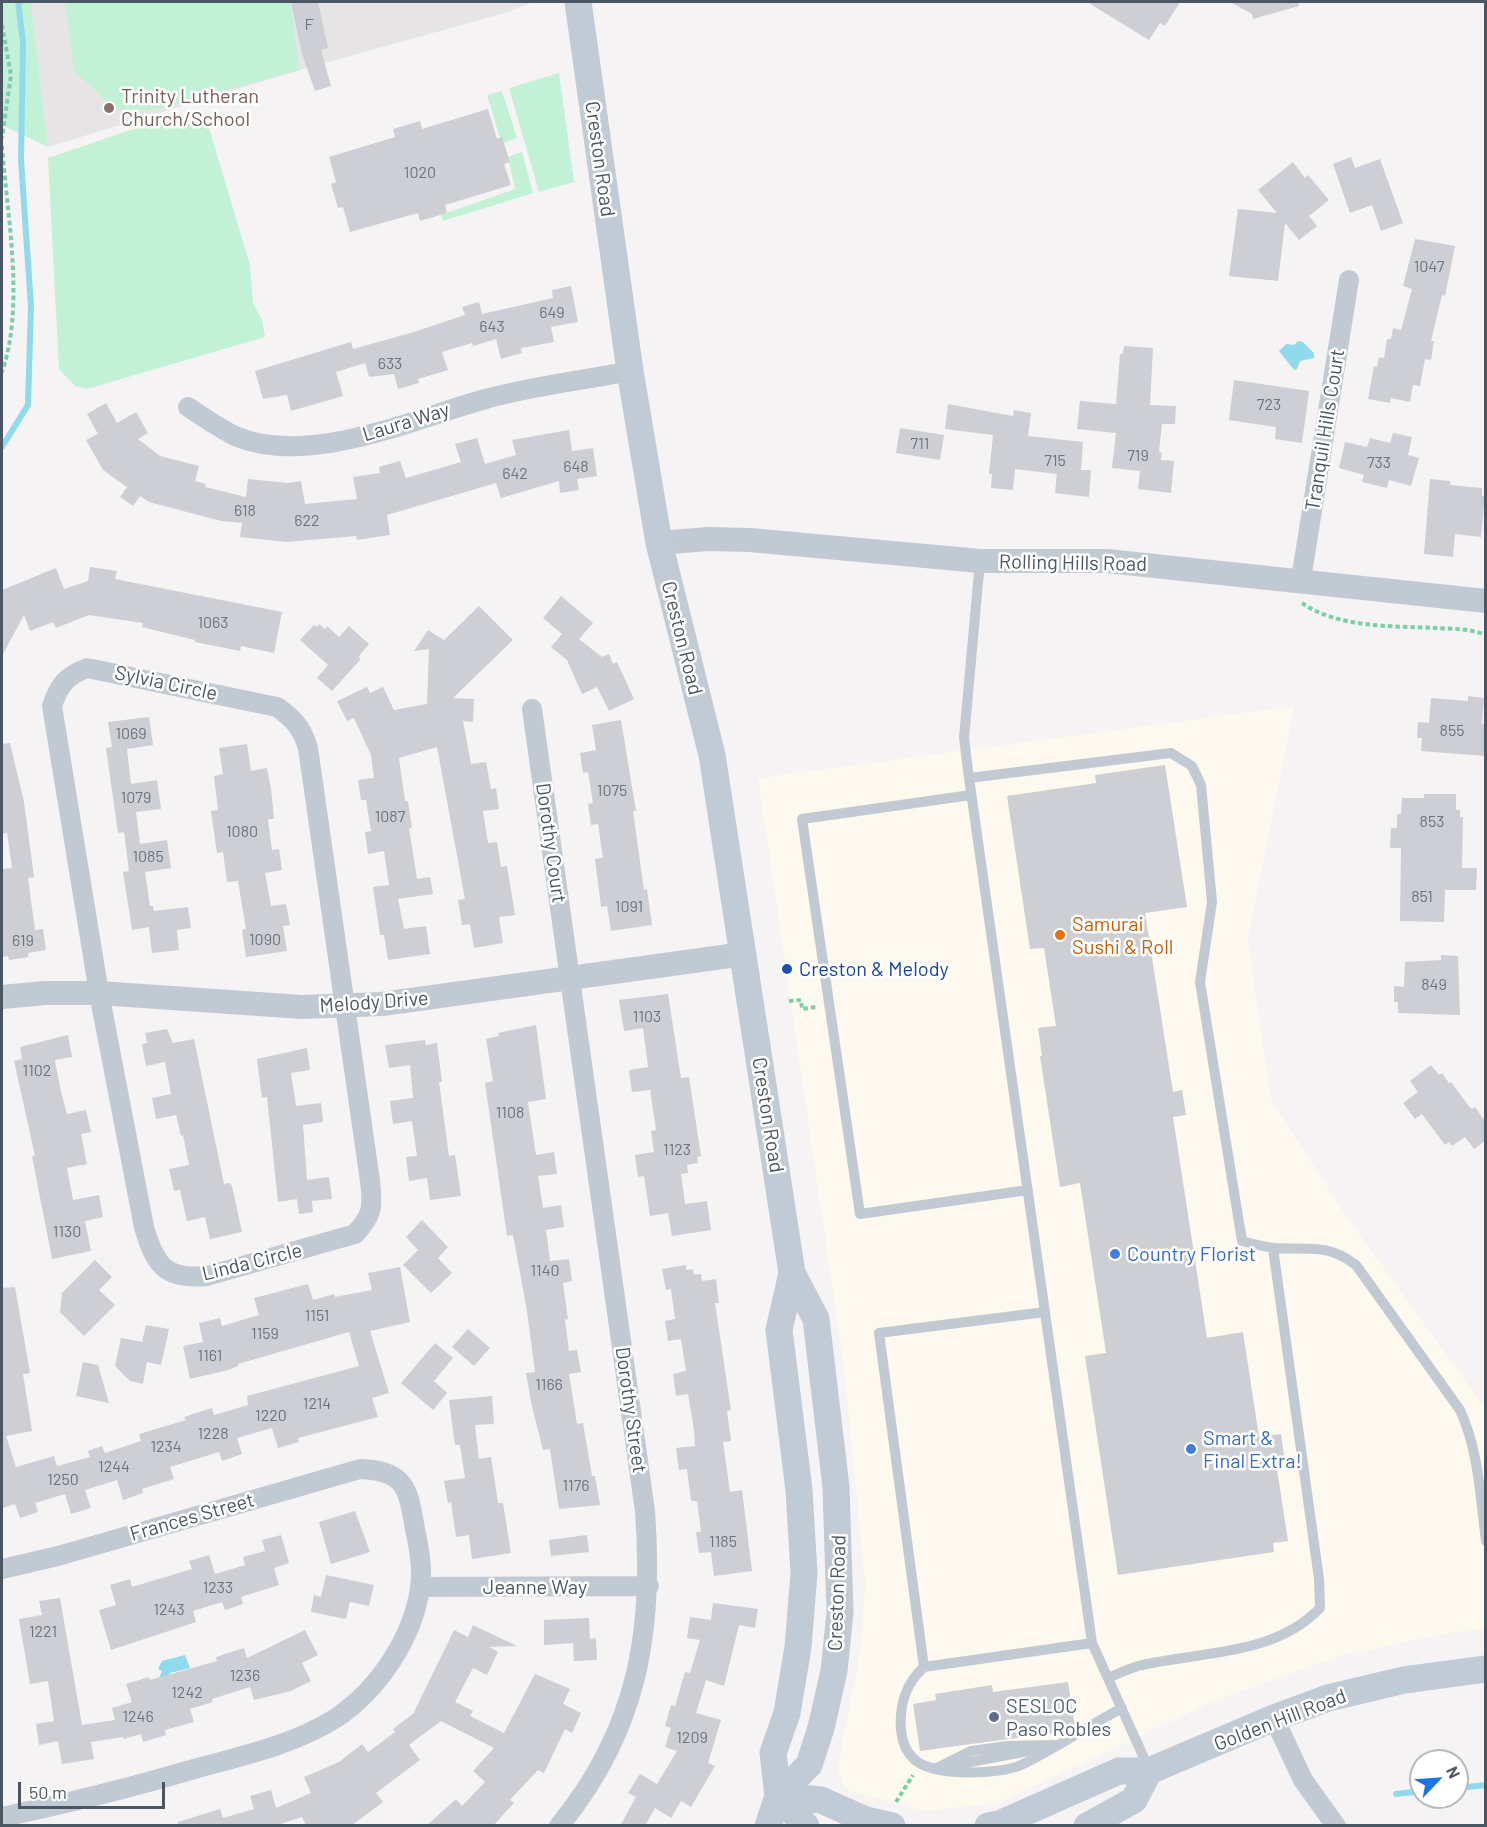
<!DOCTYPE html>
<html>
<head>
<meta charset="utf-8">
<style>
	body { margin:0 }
	#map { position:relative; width:1487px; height:1827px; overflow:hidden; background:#f5f3f3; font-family:Barlow,sans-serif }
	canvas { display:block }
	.frame { position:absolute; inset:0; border:3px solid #4a5661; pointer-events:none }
	.north { position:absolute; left:1409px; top:1749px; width:60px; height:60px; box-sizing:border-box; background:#fff; border:2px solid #b7bbc0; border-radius:50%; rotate:65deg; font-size:16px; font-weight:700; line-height:24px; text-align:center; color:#4a5661 }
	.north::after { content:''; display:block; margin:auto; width:21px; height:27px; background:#1a73e8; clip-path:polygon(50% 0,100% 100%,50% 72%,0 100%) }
	.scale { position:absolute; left:18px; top:1782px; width:147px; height:27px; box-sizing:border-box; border:3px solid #4a5661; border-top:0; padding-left:8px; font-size:18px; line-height:21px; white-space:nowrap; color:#4a5661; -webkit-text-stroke:4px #fff; paint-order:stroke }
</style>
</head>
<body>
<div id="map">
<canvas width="1487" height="1827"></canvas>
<div class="frame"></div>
<div class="north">N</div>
<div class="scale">50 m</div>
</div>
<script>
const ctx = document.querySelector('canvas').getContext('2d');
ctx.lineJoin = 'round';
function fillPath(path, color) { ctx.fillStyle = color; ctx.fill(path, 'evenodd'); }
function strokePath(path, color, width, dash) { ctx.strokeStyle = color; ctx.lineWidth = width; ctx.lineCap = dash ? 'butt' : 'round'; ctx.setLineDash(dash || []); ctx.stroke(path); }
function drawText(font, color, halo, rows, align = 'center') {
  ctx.font = font + ' Barlow,sans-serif'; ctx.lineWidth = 5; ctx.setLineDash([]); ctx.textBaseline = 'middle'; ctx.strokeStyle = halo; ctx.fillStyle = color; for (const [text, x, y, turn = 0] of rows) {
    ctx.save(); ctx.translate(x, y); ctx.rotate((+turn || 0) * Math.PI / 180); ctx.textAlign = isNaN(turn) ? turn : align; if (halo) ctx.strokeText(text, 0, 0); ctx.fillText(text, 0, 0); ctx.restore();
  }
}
fillPath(new Path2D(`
	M1294 706 1248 940 1271 1099 1344 1213 1485 1408V1630L1454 1632 1340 1656 1214 1701 997 1804 922 1811 847 1790 837 1770 861 1649 865 1583 844 1368 758 778Z`), '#fdf9ef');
fillPath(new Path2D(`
	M31 2H533L508 12 300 70 48 147Z`), '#e6e4e5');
fillPath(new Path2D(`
	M2 2H31L48 147 2 125Z
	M65 2H290L300 70 152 110H115L74 70Z
	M559 73 574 182 539 192 509 88Z
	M502 91 517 138 504 143 500 138 487 95Z
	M166 118 171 129 201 120 205 128H209L250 265 253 303 262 320 265 337 87 389 75 386 59 369 48 158Z
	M522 152 533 193 443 221 441 215 515 189 508 157Z`), '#c3f1d5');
fillPath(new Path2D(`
	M1298 341 1303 342 1314 353V358L1300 361 1297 369 1294 370 1279 351 1286 344 1294 345Z
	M185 1655 190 1668 170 1673 166 1681 159 1678 162 1671 158 1669 162 1661Z`), '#90daee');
strokePath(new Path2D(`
	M2 447 28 405 31 306 21 160 23 42 18 2
	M1457 1788 1486 1785
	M1396 1794 1421 1791`), '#90daee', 6);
fillPath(new Path2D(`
	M291 2H318L328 48 321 50 331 86 315 91 302 54Z
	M1087 2H1180L1165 26 1160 23 1149 40Z
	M1230 2H1298L1299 6 1253 19 1252 14Z
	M488 109 497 139 502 137 510 162 504 164 511 185 445 205 447 213 420 221 418 213 350 232 343 207 338 208 331 184 336 182 329 157 395 137 393 129 420 121 422 129Z
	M1351 157 1355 168 1380 159 1403 223 1381 231 1372 205 1350 213 1333 164Z
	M1293 162 1305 178 1308 175 1329 200 1309 216 1317 226 1299 240 1285 223 1278 281 1229 276 1238 209 1277 213 1258 190Z
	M1415 239 1455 246 1445 296 1442 295 1431 341H1434L1431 360 1425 359 1420 386 1413 385 1410 402 1391 398 1390 403 1368 399 1374 366 1377 367 1379 357 1384 358 1387 339H1391L1393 328 1401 330 1412 289 1403 286Z
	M571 286 578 322 551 327 554 342 521 348 522 353 501 359 496 339 473 346 472 343 442 352 448 370 418 379 419 383 398 389 394 374 369 377 365 363 336 372 343 396 291 411 287 395 263 399 255 371 351 342 353 349 414 332 465 315 462 307 479 302 482 314 553 298 552 290Z
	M1124 346 1153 348 1150 405 1176 406 1175 424H1162L1159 452 1162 453 1161 460 1174 461 1171 493 1138 489 1140 471 1112 468 1116 433 1077 429 1080 401 1116 404 1120 354H1123Z
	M1234 380 1309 391 1302 443 1275 439 1276 427 1229 420Z
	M106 403 117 423 136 412 148 433 138 439 160 456 199 466 195 481 206 484 205 487 246 497 248 479 288 483 301 481 305 504 357 499 353 477 380 473 379 467 400 461 406 478 461 462 455 444 477 438 485 464 516 455 512 440 569 430 572 451 593 448 597 476 577 479 579 490 560 493 559 481 501 498 496 483 387 515 390 535 357 540 356 536 286 542 240 537 242 523 221 521 149 502 140 496 133 506 120 497 127 487 103 470 86 440 98 434 87 414Z
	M948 404 1013 416 1014 410 1031 413 1028 436 1083 442 1081 470H1091L1089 497 1055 493 1057 474 1015 469 1013 490 991 488 992 474H989L993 435 945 429Z
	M900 428 944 435 940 460 896 453Z
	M1393 433 1412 437 1408 455 1419 458 1411 486 1389 480 1387 488 1362 482 1364 475 1339 468 1345 442 1367 447 1370 438 1390 443Z
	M1430 479 1450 481V485L1482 488V496H1485L1481 537 1455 534 1453 557 1424 554Z
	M90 567 117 571 115 579 282 612 274 653 241 646 240 651 195 642V640L142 627 143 623 89 615 56 628 53 622 30 631 24 615 2 656V590L56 568 64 589 88 581Z
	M561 596 593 623 579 639 602 657 609 654 613 664 617 662 634 699 609 711 597 687 582 694 567 660 551 647 562 634 543 618Z
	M479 606 513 640 453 698 474 699 473 722 463 721 471 764 486 762 491 789 496 788 499 809 483 811 488 843 497 842 501 867 507 866 515 915 499 917 503 943 474 948 470 924 462 925 458 900 465 899 437 747 399 758 405 801H408L412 828H409L417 879 430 877 433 894 398 899 404 929 426 926 430 954 388 960 384 935H380L373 887 389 885 384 851 368 854 365 832 371 831 366 800H361L358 780 374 778 371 755 354 718 347 721 337 701 367 687 370 693 383 687 394 710 427 704 429 649 414 651 428 630 444 640Z
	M319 624 325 629 327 626 339 637 349 626 369 644 359 656 360 660 332 691 317 678 328 665 300 640 314 625 317 627Z
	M1468 696 1484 698 1482 724H1485V756L1421 751 1422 738H1417L1418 722 1429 723 1431 698 1468 701Z
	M149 717 153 745 127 749 131 784 157 780 161 809 136 812 140 844 167 840 171 868 145 872 150 906H153L154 911 188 907 191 928 177 930 179 950 152 953 149 927 132 930 123 872 129 871 124 832 118 833 106 748 112 747 108 722Z
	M621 720 636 811H633L644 890 647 889 652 925 611 931 607 906 601 907 595 859 603 858 598 824 591 825 588 804 593 803 588 772 583 773 580 753 596 750 592 725Z
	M10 743 24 802 34 877 28 878 35 930 43 929 46 950 28 953V957L9 960 8 956 2 957V869L12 868 7 833 2 834V744Z
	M247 744 251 771 267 768 271 788 274 819H268L272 850 279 849 282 870 265 873 271 906 286 904 290 925 283 926 287 951 246 957 242 930 246 929 238 881 227 882 223 852 217 853 211 811 218 810 214 776 223 774 219 748Z
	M1165 765 1187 907 1145 913 1173 1092 1182 1090 1186 1115 1173 1117 1207 1338 1243 1332 1259 1437 1281 1434 1285 1462 1276 1463 1288 1541 1273 1543 1274 1552 1118 1575 1085 1356 1106 1353 1080 1183 1060 1187 1040 1056H1042L1038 1028 1056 1026 1044 948 1030 949 1007 796 1096 783 1095 775Z
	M1424 794H1456V810H1460V817H1463L1462 868H1477L1476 890H1445L1444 922 1400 921 1401 848H1390L1391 828H1397V814H1401L1402 798H1424Z
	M1441 955 1458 956 1460 1015 1398 1013V1002H1394V986L1404 987 1405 962 1441 960Z
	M668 994 681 1078 689 1077 701 1156 697 1157 698 1163 687 1165 688 1173 681 1174 685 1204 707 1201 711 1230 672 1236 668 1213 650 1216 644 1176 638 1177 635 1155 654 1152 651 1131 656 1130 650 1090 632 1092 629 1070 648 1067 643 1028 624 1031 619 1000Z
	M536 1025 546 1099 528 1102 536 1155 554 1152 557 1174 538 1176 543 1208 561 1205 564 1227 546 1230 550 1261 569 1259 572 1281 563 1283 568 1319 565 1320 569 1351 577 1350 581 1372 569 1374 577 1424 583 1423 592 1476H595L600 1505 559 1509 550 1449 543 1450 531 1402 526 1373 535 1372 527 1311 513 1235 507 1236 485 1083 493 1081 486 1039 499 1036 498 1033Z
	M167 1029 173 1043 194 1039 224 1184 230 1183 232 1186 242 1232 210 1239 205 1217 187 1221 180 1190 174 1191 169 1169 189 1165 183 1135 181 1136 176 1115 156 1119 152 1098 171 1094 165 1062 146 1066 142 1044 147 1043 145 1033Z
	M68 1035 72 1057 55 1060 61 1092 67 1114 86 1110 91 1132 81 1134 87 1164 67 1168 73 1200 99 1195 103 1217 85 1221 91 1251 52 1259 32 1156H35L14 1061 22 1059 20 1047Z
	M425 1040 426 1045 437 1043 442 1082H439L449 1156 455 1155 461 1196 430 1200 427 1178 409 1181 406 1157 417 1156 412 1121 393 1124 390 1101 413 1098 410 1065 389 1068 385 1045Z
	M307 1048 310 1070 291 1073 296 1106 321 1103 323 1122 303 1125 307 1180 329 1177 332 1199 312 1201 313 1212 299 1214 297 1199 278 1202 267 1097 262 1098 257 1059Z
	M1431 1065 1439 1075 1442 1073 1449 1083 1451 1082 1471 1109 1475 1107 1485 1121V1141L1474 1149 1465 1137 1452 1146 1449 1142 1445 1145 1422 1114 1415 1119 1403 1103 1418 1092 1410 1081Z
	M422 1220 448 1247 438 1258 452 1273 431 1293 403 1265 418 1250 406 1237Z
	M95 1260 112 1277 99 1290 115 1305 84 1336 60 1312 62 1293Z
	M686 1265V1270L693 1269 694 1275 701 1274 702 1281 716 1279 719 1303H715L731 1410 727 1411 731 1441 723 1442 730 1492 742 1490 752 1571 714 1576 711 1552 699 1553 696 1532H701L697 1501H691L687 1469 679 1470 676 1448 695 1446 694 1430 688 1394 676 1396 673 1374 686 1371 681 1339 668 1341 665 1321 675 1319 671 1289 666 1290 662 1269Z
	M400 1267 410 1322 370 1331 389 1393 372 1398 378 1417 298 1438 299 1442 278 1448 272 1428 237 1438 242 1454 222 1461 219 1452 170 1467 174 1479 142 1489 143 1493 123 1500 117 1480 85 1490 91 1508 71 1514 65 1494 35 1503 38 1512 20 1518 15 1504 2 1508V1288L15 1287 30 1373 23 1374 32 1431 6 1436 16 1467 54 1456 57 1466 90 1457 88 1451 102 1446 105 1453 141 1441 139 1434 186 1420 184 1417 212 1408 214 1415 248 1405 247 1396 359 1366 349 1332 238 1364V1366L228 1370 190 1379 183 1346 203 1342 199 1323 220 1318 222 1326 259 1315 254 1298 308 1284 313 1300 334 1294 335 1297 372 1290 368 1273Z
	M146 1325 169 1329 161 1365 147 1362 143 1384 130 1381 115 1366 121 1338 142 1342Z
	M468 1329 490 1348 474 1366 452 1347Z
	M435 1343 453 1358 434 1381 447 1393 433 1410 401 1383Z
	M83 1362 98 1365 109 1403 76 1396Z
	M492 1396 494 1424 475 1425 479 1459 491 1457 498 1503H503L511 1553 472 1559 469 1535 456 1537 451 1502 448 1503 444 1481 465 1478 460 1445H455L449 1400Z
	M355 1511 370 1552 331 1564 319 1522Z
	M281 1535 289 1563 274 1568 279 1585 241 1597 243 1604 225 1610 222 1602 193 1611 196 1622 111 1650 99 1610 116 1605 110 1585 130 1579 132 1587 192 1569 189 1561 209 1555 215 1574 245 1565 243 1557 265 1551 262 1540Z
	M587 1535 589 1552 551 1556 549 1540Z
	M326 1575 374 1585 369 1606 350 1602 346 1619 311 1612 314 1595 321 1597Z
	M60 1598 82 1725 115 1720 112 1708 132 1702 126 1684 149 1677 150 1680 217 1661 216 1657 244 1648 247 1658 305 1630 318 1655 302 1663 311 1681 291 1691 254 1700 250 1687 212 1699 213 1702 190 1709 194 1722 165 1730 166 1735 143 1742 141 1734 124 1739 123 1737 91 1742 94 1759 62 1764 58 1741 39 1745 36 1724 54 1721 48 1681 30 1684 19 1619 42 1615 39 1601Z
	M713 1603 758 1609 755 1628 739 1625 724 1686 706 1680 696 1713 721 1720 708 1763 715 1766 691 1807 681 1801 671 1818 655 1808 645 1826H620L636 1797 628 1793 640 1774 657 1784 677 1751 665 1747 671 1728 665 1726 671 1705 675 1706 685 1672 690 1673 700 1640 687 1638 690 1617 711 1620Z
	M589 1618 590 1639 596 1638 597 1660 574 1661 573 1643 544 1645V1620Z
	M473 1625 517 1646 489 1647 498 1652 487 1675 473 1668 455 1702 473 1711 470 1716 504 1733 535 1674 570 1689 563 1704 581 1713 572 1733 565 1729 544 1773 538 1770 510 1800 514 1803 493 1826H426L456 1799 462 1806 485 1782 473 1771 494 1748 441 1721 409 1745 420 1760 376 1793 383 1802 351 1826H306L302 1817 274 1826H178V1822L220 1809 223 1818 254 1809 250 1796 271 1790 276 1808 311 1793 304 1777 339 1762 362 1744 368 1752 395 1732 393 1729 413 1714 454 1630 468 1637Z
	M1068 1682 1075 1727 1067 1731 920 1751 913 1704 936 1700 935 1694 992 1685 993 1692Z`), '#cdcfd5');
strokePath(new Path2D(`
	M2 25 11 75 2 138
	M2 146C7 215 25 306 2 372
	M1302 603C1338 628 1392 626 1435 628 1452 629 1469 628 1486 635
	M789 1001 801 1000 802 1009 816 1007
	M896 1802 913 1775`), '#7ad0a6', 4, [4.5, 3]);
strokePath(new Path2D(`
	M980 561 964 738 969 778 1092 1643 1149 1769
	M969 778 1171 753 1192 766 1201 785 1212 902 1200 982 1242 1241C1253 1244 1264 1247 1275 1248 1309 1250 1327 1243 1356 1265L1460 1410C1479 1451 1480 1497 1486 1541
	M971 795 802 819 860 1214 1028 1190
	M1045 1312 879 1333 924 1667 1092 1643
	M924 1667C906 1683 899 1706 901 1730 902 1740 906 1752 914 1759 932 1777 999 1775 1021 1765 1055 1749 1088 1726 1122 1708
	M1108 1678C1118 1674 1128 1669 1138 1666 1199 1651 1273 1657 1320 1608L1319 1579 1273 1248
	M949 1766 1034 1750
	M935 1769 971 1751 1007 1746 1053 1745`), '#c1cad2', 10);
strokePath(new Path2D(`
	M188 407C203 417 219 428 235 436 307 467 411 420 482 400 530 386 581 381 630 371
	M1301 579 1349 280
	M87 668 277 707C294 719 302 728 308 748L370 1181C373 1206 373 1215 355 1234L207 1276C165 1280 155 1265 144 1227L99 993 52 706C59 685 66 676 87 668Z
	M532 709 645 1511C654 1631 638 1730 559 1826
	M2 1569 58 1556 360 1469C406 1471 408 1488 415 1529 419 1548 423 1568 420 1588 413 1638 378 1690 336 1718 292 1746 237 1757 187 1771 126 1789 64 1804 2 1817
	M420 1587 649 1586
	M1274 1718 1303 1780 1336 1826`), '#c1cad2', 20);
strokePath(new Path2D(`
	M659 543 708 539 750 540 980 561H1107L1486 601
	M2 997 45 993H99L302 1007 382 1004 744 954`), '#c1cad2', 24);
strokePath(new Path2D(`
	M578 2 630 371 659 543 712 755 792 1273 816 1319 836 1487 840 1612 834 1671 821 1728 809 1765 778 1796
	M778 1796 821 1800 866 1820 892 1826
	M778 1796 806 1826
	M768 1826 778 1796 773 1753 787 1713 798 1647 804 1573 799 1490 779 1330 792 1273
	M988 1826 999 1824 1119 1771H1149L1274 1718 1328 1698 1404 1680 1486 1669
	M1087 1826 1134 1800 1149 1771`), '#c1cbd6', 27);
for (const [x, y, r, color] of [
	[109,108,6,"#8d6e63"],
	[1060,935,6,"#e8710a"],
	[787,969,6,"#1a4fb4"],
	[1115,1254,6,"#3f7fe0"],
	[1191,1449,6,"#3f7fe0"],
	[994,1717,6,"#5c6f8a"]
]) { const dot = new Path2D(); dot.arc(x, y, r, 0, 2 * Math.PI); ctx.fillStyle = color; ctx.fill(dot); strokePath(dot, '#fff', 2); }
drawText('16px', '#6b747e', null, [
	["F",309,25],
	["1020",420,173],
	["1047",1429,267],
	["649",552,313],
	["643",492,327],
	["633",390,364],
	["723",1269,405],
	["711",920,444],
	["719",1138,456],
	["715",1055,461],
	["733",1379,463],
	["648",576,467],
	["642",515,474],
	["618",245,511],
	["622",307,521],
	["1063",213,623],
	["855",1452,731],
	["1069",131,734],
	["1075",612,791],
	["1079",136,798],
	["1087",390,817],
	["853",1432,822],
	["1080",242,832],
	["1085",148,857],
	["851",1422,897],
	["1091",629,907],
	["1090",265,940],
	["619",23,941],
	["849",1434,985],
	["1103",647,1017],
	["1102",37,1071],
	["1108",510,1113],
	["1123",677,1150],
	["1130",67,1232],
	["1140",545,1271],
	["1151",317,1316],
	["1159",265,1334],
	["1161",210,1356],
	["1166",549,1385],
	["1214",317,1404],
	["1220",271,1416],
	["1228",213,1434],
	["1234",166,1447],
	["1244",114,1467],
	["1250",63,1480],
	["1176",576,1486],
	["1185",723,1542],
	["1233",218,1588],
	["1243",169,1610],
	["1221",43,1632],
	["1236",245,1676],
	["1242",187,1693],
	["1246",138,1717],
	["1209",692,1738]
]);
drawText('20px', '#785e54', '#fff', [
	["Trinity Lutheran",121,96],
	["Church/School",121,119]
], 'left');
drawText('20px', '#4a5661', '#fff', [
	["Creston Road",600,159,82],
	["Laura Way",406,422,-17],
	["Tranquil Hills Court",1325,430,-81],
	["Rolling Hills Road",1073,563,1],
	["Creston Road",682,638,76],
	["Sylvia Circle",166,683,12],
	["Dorothy Court",551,843,82],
	["Melody Drive",374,1002,-4],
	["Creston Road",768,1115,81],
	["Linda Circle",252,1262,-14],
	["Dorothy Street",631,1410,82],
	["Frances Street",192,1517,-16],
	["Jeanne Way",535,1587],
	["Creston Road",837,1593,-88],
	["Golden Hill Road",1280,1720,-21]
]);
drawText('20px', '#c56008', '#fff', [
	["Samurai",1072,924],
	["Sushi & Roll",1072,947]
], 'left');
drawText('20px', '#164399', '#fff', [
	["Creston & Melody",799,969]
], 'left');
drawText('20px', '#366cbe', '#fff', [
	["Country Florist",1127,1254],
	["Smart &",1203,1438],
	["Final Extra!",1203,1461]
], 'left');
drawText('20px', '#4e5e75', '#fff', [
	["SESLOC",1006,1706],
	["Paso Robles",1006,1729]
], 'left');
</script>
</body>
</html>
